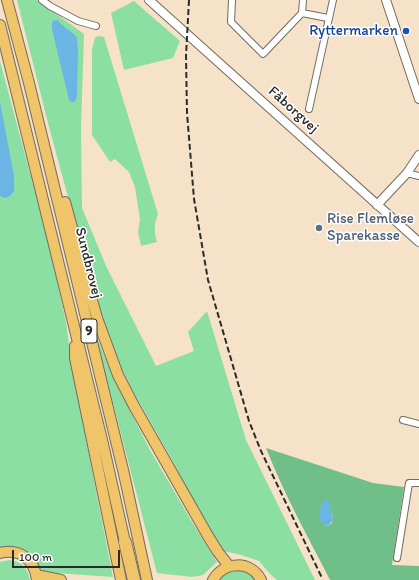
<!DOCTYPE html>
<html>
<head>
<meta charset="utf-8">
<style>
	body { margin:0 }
	#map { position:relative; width:419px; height:580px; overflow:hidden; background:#f5e2c8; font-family:Itim,sans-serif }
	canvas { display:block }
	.scale { position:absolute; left:12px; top:550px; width:108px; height:18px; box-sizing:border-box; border:2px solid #2b2b2b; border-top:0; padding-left:5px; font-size:12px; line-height:14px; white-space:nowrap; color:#2b2b2b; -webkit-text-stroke:3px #fff; paint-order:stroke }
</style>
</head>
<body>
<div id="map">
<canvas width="419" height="580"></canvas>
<div class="scale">100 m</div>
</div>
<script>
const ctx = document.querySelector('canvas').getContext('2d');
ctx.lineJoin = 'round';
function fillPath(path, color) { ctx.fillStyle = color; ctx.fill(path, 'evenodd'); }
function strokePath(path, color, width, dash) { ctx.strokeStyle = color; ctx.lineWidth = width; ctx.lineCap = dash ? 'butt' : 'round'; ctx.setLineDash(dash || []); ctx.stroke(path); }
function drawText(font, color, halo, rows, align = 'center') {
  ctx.font = font + ' Itim,sans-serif'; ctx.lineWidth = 3; ctx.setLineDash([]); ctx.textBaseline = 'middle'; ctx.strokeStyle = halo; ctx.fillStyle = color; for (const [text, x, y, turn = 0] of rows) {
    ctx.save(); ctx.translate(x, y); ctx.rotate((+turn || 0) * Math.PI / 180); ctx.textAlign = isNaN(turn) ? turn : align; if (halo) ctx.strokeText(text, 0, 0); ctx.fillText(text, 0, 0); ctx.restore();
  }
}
fillPath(new Path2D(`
	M17 0H37L84 34 81 128 82 208 107 268 156 366 194 351 188 332 207 311 246 440 315 580H277L270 574 259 561 241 555 223 551 204 521 170 456 134 393 110 346 87 267 49 127Z
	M134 1 180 41 173 58 124 70 111 13Z
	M98 36 104 37 158 214C154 224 154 232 157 242L141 246 138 232 140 219 135 187 129 172 115 159 110 162 92 135V49L95 38Z
	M0 61 49 245 66 322 73 374 113 577 42 572 33 556 13 546 0 548Z
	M95 333 116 384 150 450 195 527 217 562 203 575 192 577 157 573Z
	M9 560C23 562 27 567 30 580H0V562Z
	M235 570C244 571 250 573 255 580H220L226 574Z`), '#8bdfa2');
fillPath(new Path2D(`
	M266 448 373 483 404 487 392 565 419 566V580H330C308 537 284 494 266 448ZM320 509 331 511 333 516 332 523 328 526H326L320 519Z`), '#70be88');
fillPath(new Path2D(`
	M57 20 61 24 75 35 77 38 78 50 77 94 76 100 74 102H71L69 100 52 29V23L53 21Z
	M0 102 14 176V191L10 196 5 198 0 196Z
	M326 499 328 500C329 503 330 507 331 510 333 518 335 519 328 526 316 523 319 508 324 500Z`), '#6bb5e4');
const minor = new Path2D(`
	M42 0 50 6 78 21 96 26
	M232 0 231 22 263 54 302 13 303 0
	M302 13 328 18
	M309 109 333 0
	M407 173 419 176
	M403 420 419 424
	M397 558 409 483H419`);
const tertiary = new Path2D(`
	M149 0 419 242
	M386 0 419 99
	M377 205 407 173 419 155`);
const primary = new Path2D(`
	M7 0 29 83 124 474 147 580
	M0 25 103 444 125 542
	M65 202 97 318 118 375 134 406 208 536 218 552 229 566
	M75 346V358L121 580
	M0 553C20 548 35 560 37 580
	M36 575 61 580
	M213 580C224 561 251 560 261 580`);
const motorway = new Path2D(`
	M125 542 134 580`);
strokePath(minor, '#726b62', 8);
strokePath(tertiary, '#726b62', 10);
strokePath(primary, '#726b62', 12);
strokePath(motorway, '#726b62', 14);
strokePath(minor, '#fff', 6);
strokePath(tertiary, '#fff', 8);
strokePath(primary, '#f0c469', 10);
strokePath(motorway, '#f0c469', 12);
strokePath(new Path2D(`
	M189 0 186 56 187 113 194 199 208 280 249 421 261 451 322 578`), '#2b2b2b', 2, [6, 3]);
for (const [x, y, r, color] of [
	[406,31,4,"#1a4fb4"],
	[319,228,4,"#5c6f8a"]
]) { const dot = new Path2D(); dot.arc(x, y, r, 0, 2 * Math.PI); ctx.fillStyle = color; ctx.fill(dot); strokePath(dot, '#fff', 1.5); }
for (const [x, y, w] of [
	[89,331,16]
]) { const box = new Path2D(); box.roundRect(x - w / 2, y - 12, w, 24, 3); ctx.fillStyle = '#fff'; ctx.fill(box); strokePath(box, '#2b2b2b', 1); }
drawText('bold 14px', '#2b2b2b', null, [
	["9",89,331]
]);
drawText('15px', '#164399', '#fff', [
	["Ryttermarken",398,31]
], 'right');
drawText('15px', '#2b2b2b', '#fff', [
	["Fåborgvej",293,110,42],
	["Sundbrovej",88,263,76]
]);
drawText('15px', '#4e5e75', '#fff', [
	["Rise Flemløse",327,219],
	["Sparekasse",327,236]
], 'left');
</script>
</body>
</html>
